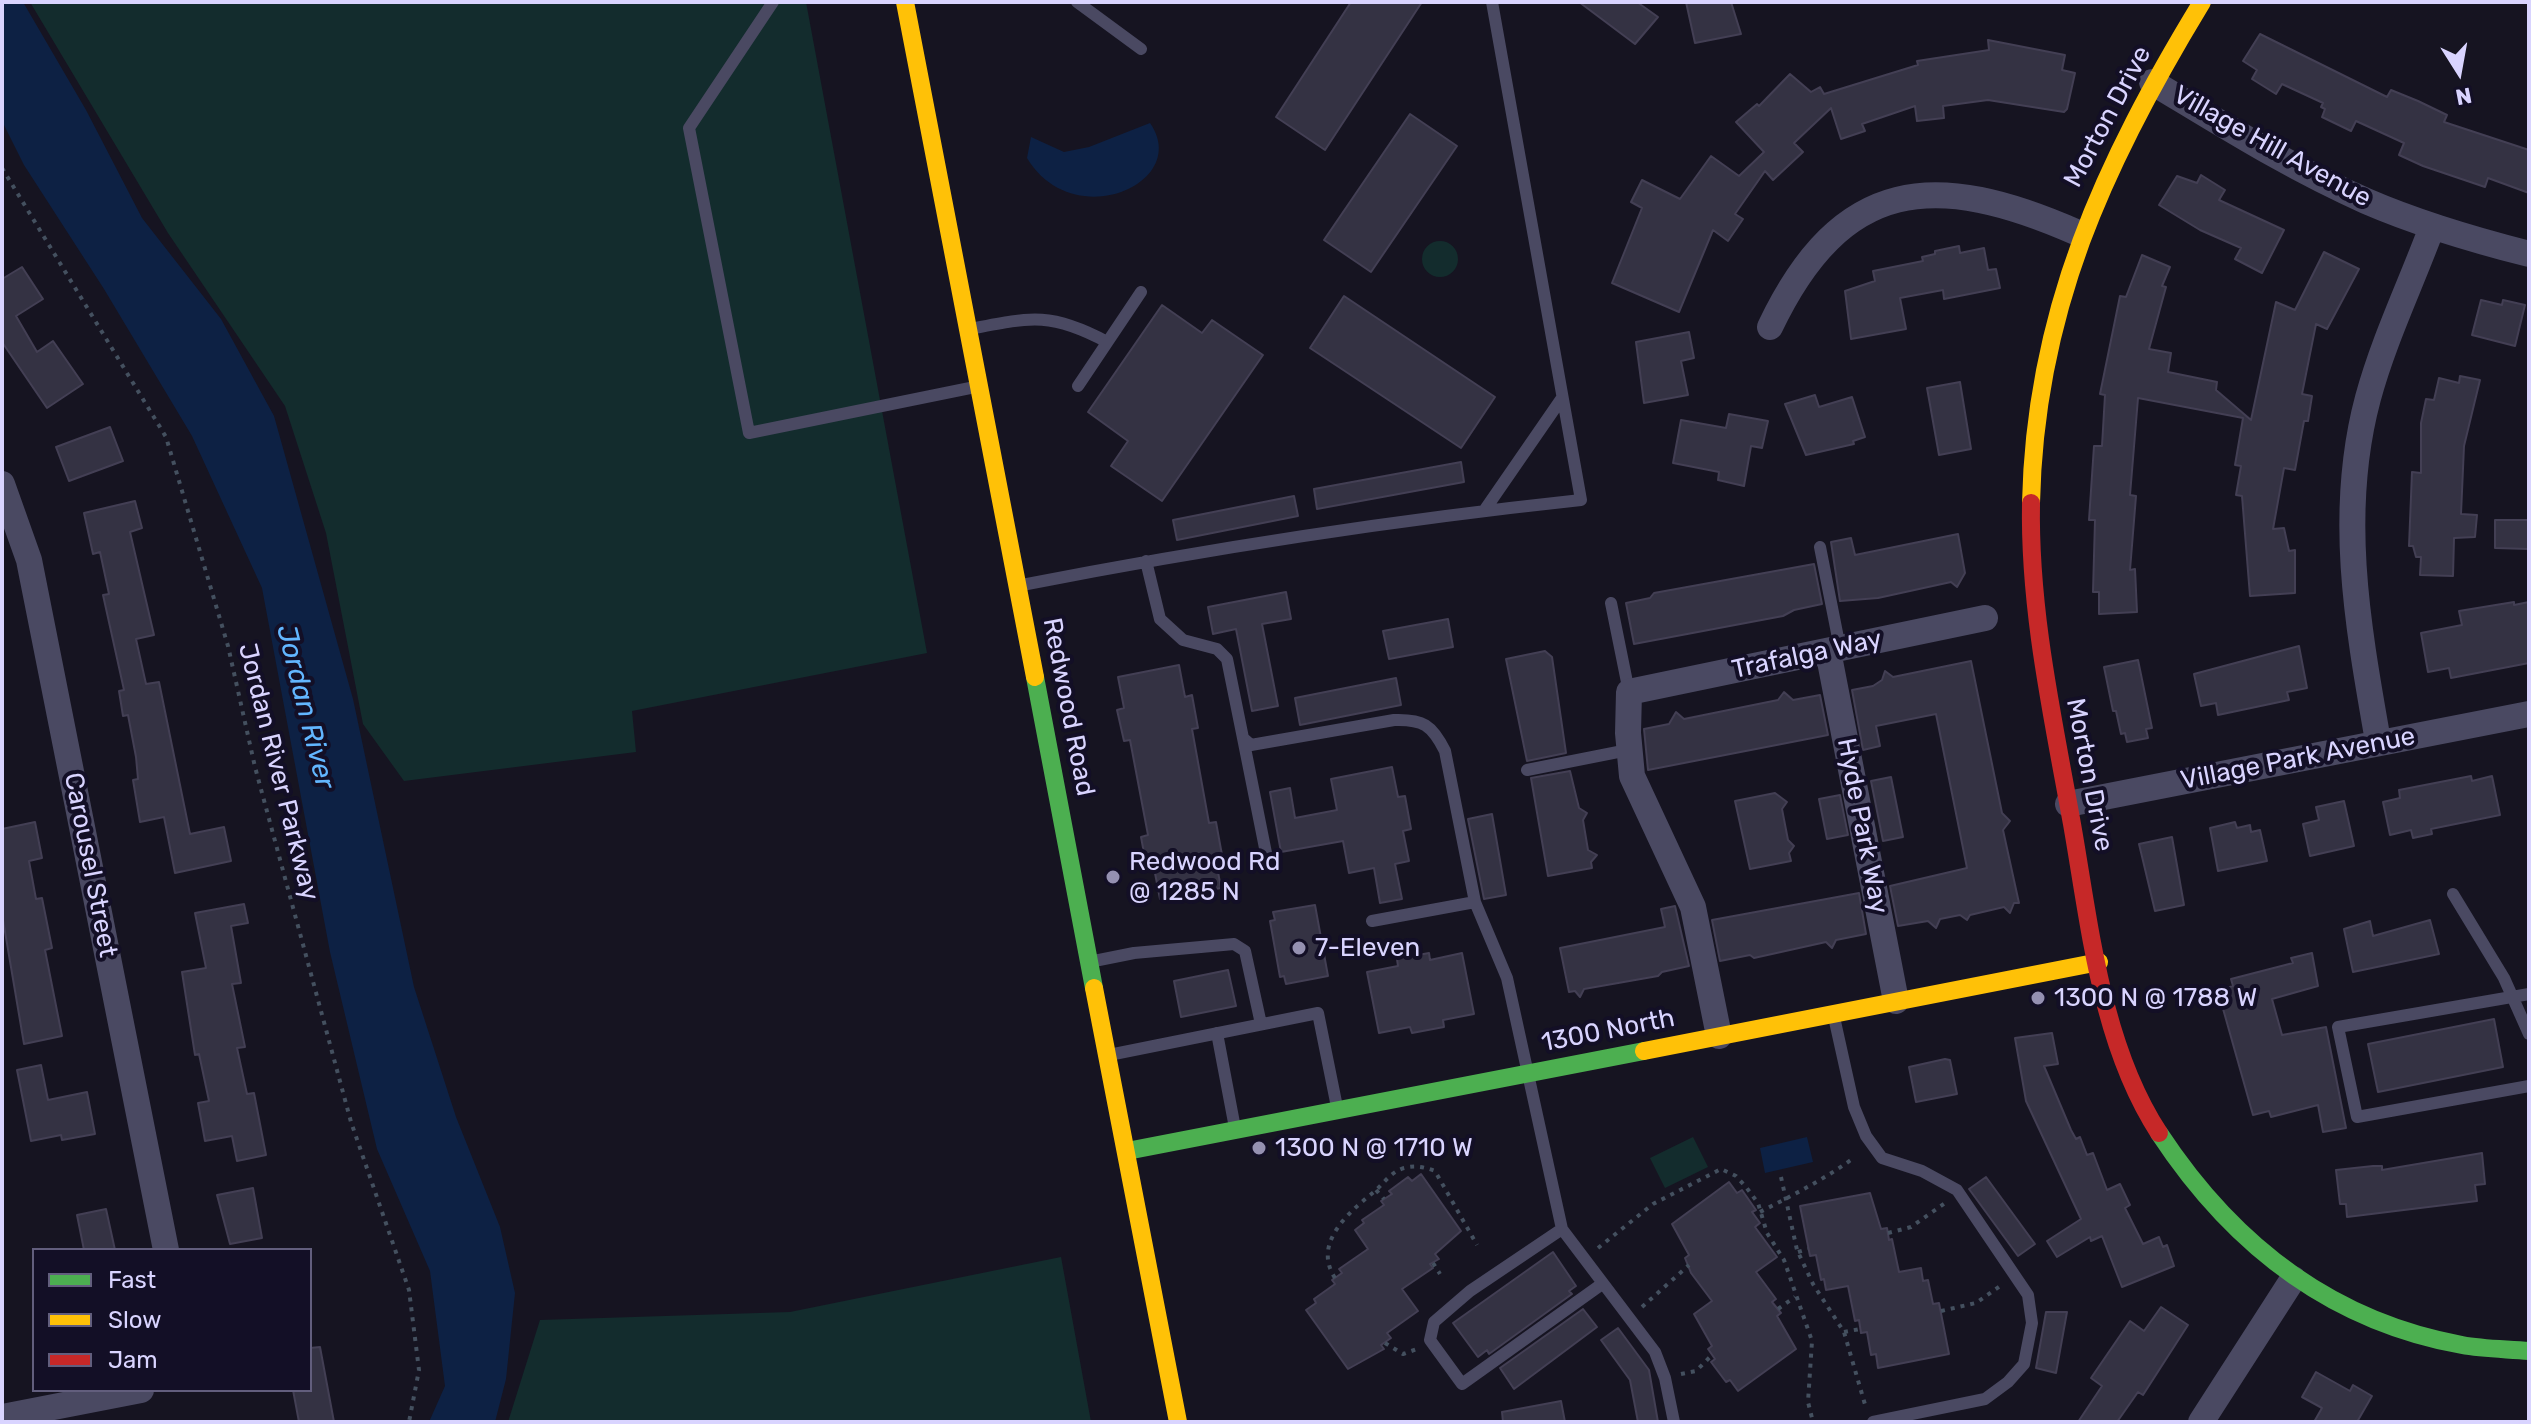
<!DOCTYPE html>
<html>
<head>
<meta charset="utf-8">
<style>
	body { margin:0 }
	#map { position:relative; width:2531px; height:1424px; overflow:hidden; background:#161421; font-family:Rubik,sans-serif }
	canvas { display:block }
	.frame { position:absolute; inset:0; border:4px solid #d9d4ff; pointer-events:none }
	.legend { position:absolute; left:32px; top:1248px; width:280px; height:144px; box-sizing:border-box; background:#130f26; border:2px solid #625e7d; margin:0; padding:10px 14px; list-style:none; font-size:24px; color:#d9d4ff }
	.legend li { display:flex; align-items:center; gap:16px; height:40px }
	.legend b { width:40px; border:2px solid #625e7d }
	.north { position:absolute; left:2419px; top:32px; width:80px; height:80px; -webkit-text-stroke:6px #130f26; paint-order:stroke; rotate:169deg; font-size:22px; font-weight:700; line-height:32px; text-align:center; color:#d9d4ff }
	.north::after { content:''; display:block; margin:auto; width:28px; height:36px; background:#d9d4ff; clip-path:polygon(50% 0,100% 100%,50% 72%,0 100%) }
</style>
</head>
<body>
<div id="map">
<canvas width="2531" height="1424"></canvas>
<div class="frame"></div>
<ul class="legend">
<li><b style="height:10px;background:#4caf50"></b>Fast</li>
<li><b style="height:10px;background:#ffc107"></b>Slow</li>
<li><b style="height:10px;background:#c62828"></b>Jam</li>
</ul>
<div class="north">N</div>
</div>
<script>
const ctx = document.querySelector('canvas').getContext('2d');
ctx.lineJoin = 'round';
function fillPath(path, color) { ctx.fillStyle = color; ctx.fill(path, 'evenodd'); }
function strokePath(path, color, width, dash) { ctx.strokeStyle = color; ctx.lineWidth = width; ctx.lineCap = dash ? 'butt' : 'round'; ctx.setLineDash(dash || []); ctx.stroke(path); }
function drawText(font, color, halo, rows, align = 'center') {
  ctx.font = font + ' Rubik,sans-serif'; ctx.lineWidth = 8; ctx.setLineDash([]); ctx.textBaseline = 'middle'; ctx.strokeStyle = halo; ctx.fillStyle = color; for (const [text, x, y, turn = 0] of rows) {
    ctx.save(); ctx.translate(x, y); ctx.rotate((+turn || 0) * Math.PI / 180); ctx.textAlign = isNaN(turn) ? turn : align; if (halo) ctx.strokeText(text, 0, 0); ctx.fillText(text, 0, 0); ctx.restore();
  }
}
fillPath(new Path2D(`
	M30 2H806L927 653 632 711 636 752 404 781 363 724 326 533 285 406 168 233Z
	M1422 259a18 18 0 1 1 36 0a18 18 0 1 1-36 0Z
	M1693 1137 1708 1167 1665 1188 1650 1158Z
	M1061 1257 1091 1422H508L540 1320 790 1312Z`), '#132c2d');
fillPath(new Path2D(`
	M2 2H23L86 110 142 218 221 319 274 416 353 699 414 987 456 1117 500 1227 515 1293 506 1379 495 1422H429L445 1386 430 1271 377 1149 330 952 262 588 192 436 104 289 24 165 2 121Z
	M1150 123C1192 183 1073 235 1027 158L1031 137 1064 152 1089 147Z
	M1807 1137 1813 1162 1765 1173 1760 1148Z`), '#0d2144');
const building = new Path2D(`
	M1351 2H1422L1325 150 1276 117Z
	M1579 2H1637L1658 17 1635 44Z
	M1686 2H1731L1741 34 1695 43Z
	M2260 34 2387 97 2391 90 2418 101 2447 115 2444 122 2529 150V193L2488 178 2485 187 2423 166 2399 155 2404 143 2356 121 2351 131 2322 117 2325 109 2321 107 2323 103 2282 84 2276 94 2252 79 2257 70 2243 61Z
	M1988 40 2065 55 2062 70 2075 73 2067 109 2064 112 1988 100 1943 106 1944 118 1917 121 1915 106 1862 124 1865 131 1841 139 1831 108 1794 143 1803 152 1773 180 1765 171 1735 214 1743 219 1728 241 1713 230 1679 312 1612 283 1642 208 1631 202 1642 180 1680 199 1711 156 1739 176 1764 152 1736 122 1757 104 1759 106 1790 74 1811 92 1820 87 1824 94 1918 65 1917 61 1989 50Z
	M1410 114 1457 146 1371 272 1324 240Z
	M2201 175 2225 190 2219 200 2284 230 2262 273 2235 259 2241 248 2200 230 2159 205 2177 176 2197 183Z
	M1959 246 1960 253 1984 248 1988 270 1996 269 2000 288 1944 299 1943 290 1900 298 1906 329 1851 339 1845 291 1875 281 1873 271 1923 261 1922 257 1935 254V251Z
	M2324 252 2359 269 2327 329 2316 324 2302 394 2312 396 2308 421H2304L2295 470 2284 468 2273 529 2284 528 2289 551 2295 550V593L2250 596 2242 496 2236 495 2241 466 2235 465 2243 418 2138 398 2130 495 2136 496 2130 570 2135 569 2137 612 2099 614V592H2093L2095 520H2089L2094 446H2102L2105 395 2100 394 2120 296 2126 297 2142 255 2170 267 2162 286 2166 287 2149 349 2171 353 2168 372 2217 382 2216 390 2251 420 2276 302 2295 310Z
	M22 267 43 299 16 316 37 352 53 341 83 384 47 408 2 342V279Z
	M1344 296 1495 397 1461 448 1310 348Z
	M2481 300 2502 305 2503 300 2525 305 2515 346 2472 335Z
	M1162 305 1202 333 1212 320 1263 355 1162 501 1111 466 1128 441 1088 412Z
	M1689 332 1694 358 1681 361 1688 395 1644 403 1636 342Z
	M2460 376 2480 380 2464 446 2461 514 2477 515 2475 537 2454 538 2453 576 2420 575 2421 557H2416L2413 546H2409L2412 472 2421 473V423L2426 399 2434 400 2439 378 2459 383Z
	M1960 382 1971 449 1939 455 1927 388Z
	M1815 395 1819 407 1852 397 1865 437 1853 441 1854 444 1806 455 1785 404Z
	M1729 414 1768 421 1762 448 1751 446 1744 486 1718 480 1719 472 1673 463 1681 420 1726 428Z
	M110 427 123 461 69 481 56 447Z
	M1461 462 1464 482 1317 509 1314 489Z
	M1294 496 1298 516 1177 540 1173 520Z
	M135 501 142 528 130 532 154 635 136 639 146 684 159 682 190 834 224 827 231 861 175 873 164 817 140 822 133 780 138 779 136 757 128 715 123 716 119 691 124 690 103 595 109 594 100 552 93 554 84 513Z
	M2495 520H2529V549L2495 548Z
	M1958 534 1965 573 1957 587 1951 582 1878 598 1840 601 1831 542 1851 538 1855 555Z
	M1814 564 1822 604 1794 610 1783 616 1634 644 1626 603 1650 598 1654 593Z
	M1286 592 1291 619 1262 624 1278 706 1252 711 1236 629 1213 634 1208 607Z
	M2514 602V605L2529 602V663L2451 678 2449 668 2428 672 2421 633 2462 625 2459 611Z
	M1448 619 1453 647 1389 659 1383 631Z
	M2299 646 2307 688 2287 692 2289 700 2218 715 2216 703 2201 706 2194 674Z
	M1545 651 1552 657 1566 753 1527 761 1506 659Z
	M2138 660 2152 728 2146 729 2148 738 2127 742 2125 733 2121 734 2116 711H2113L2104 667Z
	M1971 661 2002 813 2010 821 2003 830 2019 903H2014L2010 913 2004 907 1970 915 1967 920 1960 915 1940 919 1936 928 1928 921 1898 926 1890 886 1967 868 1936 714 1876 726 1880 746 1863 750 1852 690 1873 686 1882 680 1885 671 1893 677Z
	M1179 665 1185 697 1192 695 1198 728 1192 729 1209 823 1216 822 1222 855 1215 856 1221 888 1160 899 1154 868 1147 869 1141 837 1148 835 1130 740 1124 741 1117 710 1124 708 1118 677Z
	M1396 678 1401 705 1300 725 1295 698Z
	M1784 692 1793 700 1820 695 1828 735 1648 770 1644 729 1669 724 1676 712 1684 719 1778 700Z
	M1392 767 1398 797 1405 796 1411 829 1403 831 1409 861 1395 864 1402 899 1380 903 1374 868 1349 873 1343 841 1281 852 1270 792 1290 788 1295 818 1337 810 1331 779Z
	M1570 771 1579 808 1587 813 1583 820 1588 850 1597 855 1591 862 1592 868 1548 876 1531 778Z
	M2471 776 2472 781 2492 776 2500 815 2431 829 2432 834 2413 838 2411 830 2390 835 2383 802 2400 798 2399 790Z
	M1891 777 1903 837 1883 841 1871 781Z
	M1775 793 1787 802 1782 809 1788 840 1794 846 1789 853 1791 861 1750 869 1735 801Z
	M1840 795 1848 835 1827 839 1819 799Z
	M2344 801 2354 846 2310 856 2303 824 2319 820 2316 807Z
	M1492 814 1506 895 1484 899 1468 819Z
	M35 822 42 858 29 861 36 899 42 898 52 948 45 950 62 1036 24 1044 2 914V829Z
	M2235 822 2237 828 2250 825 2251 832 2260 830 2267 861 2218 871 2210 828Z
	M2172 837 2184 905 2155 911 2139 844Z
	M1859 893 1866 934 1836 940 1832 948 1826 942 1754 958 1750 955 1720 961 1712 920Z
	M244 904 248 923 231 926 241 983 232 984 245 1047 237 1048 247 1094 254 1093 266 1155 237 1161 232 1136 205 1141 198 1103 209 1101 199 1054 195 1055 182 972 206 968 195 913Z
	M1315 905 1328 976 1286 984 1284 976 1280 977 1270 921 1275 920 1273 912Z
	M1675 906 1689 966 1662 972 1658 976 1584 989 1580 997 1575 991 1569 992 1560 948 1665 927 1661 909Z
	M2430 920 2439 954 2353 972 2344 929 2370 921 2373 936Z
	M1429 953 1430 960 1462 953 1474 1014 1443 1020 1444 1027 1412 1033 1410 1027 1379 1033 1367 972 1398 966 1397 959Z
	M2312 953 2318 986 2272 999 2282 1035 2326 1027 2346 1128 2323 1132 2318 1105 2271 1117 2269 1111 2253 1115 2218 991 2233 986 2231 979 2293 963 2291 958Z
	M1228 970 1236 1006 1181 1017 1174 981Z
	M2494 1019 2503 1067 2378 1092 2368 1044Z
	M2052 1033 2058 1064 2044 1066 2071 1130 2076 1139 2080 1137 2087 1155 2093 1153 2107 1190 2120 1184 2130 1205 2125 1208 2143 1244 2159 1237 2163 1247 2167 1245 2174 1266 2122 1287 2102 1236 2091 1241 2090 1237 2057 1257 2047 1241 2081 1219 2026 1101 2015 1038Z
	M1945 1059 1950 1060 1957 1094 1916 1102 1909 1067Z
	M41 1065 48 1100 87 1092 95 1134 62 1140 61 1135 31 1141 17 1070Z
	M2482 1153 2485 1184 2475 1185 2477 1201 2347 1217 2346 1204H2340L2336 1170 2373 1166H2382V1170Z
	M1421 1174 1461 1231 1435 1254 1439 1259 1430 1264 1433 1268 1402 1289 1418 1311 1387 1333 1391 1338 1381 1345 1384 1349 1348 1369 1306 1310 1316 1303 1314 1299 1335 1284 1332 1280 1342 1273 1339 1269 1368 1249 1355 1230 1364 1223 1362 1220 1384 1205 1381 1201 1392 1194 1389 1191 1408 1177 1412 1181Z
	M1986 1177 2035 1244 2018 1256 1969 1189Z
	M1729 1182 1737 1193 1742 1190 1756 1210 1752 1212 1760 1223 1755 1227 1777 1257 1756 1272 1776 1299 1772 1302 1781 1313 1777 1316 1796 1349 1738 1391 1730 1380 1726 1382 1711 1362 1715 1359 1708 1349 1712 1346 1694 1314 1712 1301 1691 1273 1685 1258 1689 1255 1672 1224Z
	M253 1188 262 1238 230 1244 217 1195Z
	M1870 1193 1881 1229 1887 1228 1889 1240 1892 1239 1899 1272 1921 1268 1923 1281 1928 1280 1933 1304 1939 1303 1949 1354 1878 1368 1876 1354 1871 1355 1867 1332 1861 1333 1859 1320 1855 1321 1848 1286 1826 1290 1824 1279 1821 1280 1816 1255 1810 1256 1800 1206Z
	M106 1209 115 1250H84L77 1215Z
	M1553 1252 1576 1286 1569 1291 1572 1294 1489 1354 1487 1350 1478 1357 1453 1323Z
	M2161 1307 2188 1325 2143 1395 2138 1392 2117 1422H2078L2102 1386 2091 1378 2130 1321 2144 1331Z
	M1583 1309 1597 1327 1514 1389 1500 1368Z
	M2046 1312H2067L2056 1373 2036 1368Z
	M1618 1328 1649 1370 1658 1422H1638L1630 1380 1601 1340Z
	M320 1347 334 1422H299L293 1390H310V1348Z
	M2316 1372 2350 1391 2353 1385 2372 1396 2357 1422H2314L2322 1408 2302 1397Z
	M1561 1401 1565 1422H1503L1502 1412Z`);
fillPath(building, '#343243');
strokePath(building, '#433f54', 2);
strokePath(new Path2D(`
	M2 168 166 437 228 646 255 767 351 1122 409 1290 419 1370 409 1422
	M1781 1177 1797 1250 1813 1284 1844 1332 1866 1408
	M1376 1190 1384 1199
	M1760 1212C1793 1195 1825 1179 1855 1157
	M1888 1233 1911 1227 1945 1203
	M1598 1248 1653 1204 1721 1169 1736 1176 1746 1187 1758 1203 1767 1233 1784 1260 1812 1341 1808 1402 1812 1418
	M1798 1252 1808 1249
	M1433 1263 1440 1274
	M1335 1278C1312 1243 1349 1212 1375 1191 1385 1182 1391 1172 1404 1168 1416 1165 1424 1167 1435 1171L1477 1245
	M1642 1307 1689 1265
	M1778 1309 1795 1297
	M1941 1311 1976 1303 2000 1286
	M1844 1332 1860 1329
	M1385 1343 1403 1354 1417 1349
	M1681 1374 1696 1371 1712 1355`), '#44505f', 4, [4, 6]);
strokePath(new Path2D(`
	M773 2 689 128 749 433 975 387
	M1077 2 1141 49
	M970 329C1031 317 1051 312 1107 342
	M1078 386 1141 292
	M1484 511 1562 398
	M1820 547 1840 648
	M1146 561 1160 619 1183 640 1217 649 1227 659 1243 738 1251 745 1394 720C1423 719 1432 725 1445 751L1475 902 1507 978 1562 1229 1655 1352 1665 1378 1674 1422
	M1022 585C1206 549 1394 520 1581 500L1492 2
	M1611 603 1629 692
	M1243 738 1266 853
	M1527 770 1628 750
	M2453 894 2504 978 2529 1034
	M1372 921 1475 902
	M1094 961 1134 953 1234 944 1245 951 1261 1024
	M2529 994 2338 1027 2357 1117 2529 1086
	M1834 1017 1854 1107 1866 1136 1882 1158 1922 1171 1957 1190 2028 1295 2032 1323 2024 1364 2008 1382 1985 1399 1873 1422
	M1217 1033 1235 1128
	M1109 1055 1318 1013 1337 1107
	M1562 1229 1470 1291 1434 1322 1430 1340 1462 1384 1602 1284`), '#4a4962', 12);
strokePath(new Path2D(`
	M2152 82C2222 124 2291 168 2366 201 2419 224 2474 240 2529 254
	M1770 327C1842 176 1935 170 2078 233
	M2 484 29 560 166 1250
	M1828 651 1896 1001
	M2378 741C2358 627 2337 513 2368 398 2384 339 2411 284 2432 227
	M2068 804 2529 714
	M1719 1036 1693 907 1632 776 1628 733 1629 692 1985 618
	M2 1417 141 1390
	M2201 1422 2293 1279`), '#4a4962', 26);
strokePath(new Path2D(`
	M1035 677 1094 988
	M2159 1133C2232 1244 2329 1321 2462 1345 2483 1349 2507 1349 2529 1351
	M1127 1151 1644 1051`), '#4caf50', 18);
strokePath(new Path2D(`
	M905 2 1035 677
	M2031 503C2035 312 2104 163 2202 2
	M1094 988 1178 1422
	M1644 1051 2099 962`), '#ffc107', 18);
strokePath(new Path2D(`
	M2031 503C2029 611 2053 718 2072 824 2090 926 2101 1044 2159 1133`), '#c62828', 18);
for (const [x, y, r, color] of [
	[1113,877,8,"#9591b1"],
	[1299,948,8,"#9591b1"],
	[2038,998,8,"#9591b1"],
	[1259,1148,8,"#9591b1"]
]) { const dot = new Path2D(); dot.arc(x, y, r, 0, 2 * Math.PI); ctx.fillStyle = color; ctx.fill(dot); strokePath(dot, '#130f26', 3); }
drawText('26px', '#d9d4ff', '#130f26', [
	["Morton Drive",2108,117,-62],
	["Village Hill Avenue",2272,147,29],
	["Trafalga Way",1807,655,-12],
	["Redwood Road",1068,707,79],
	["Village Park Avenue",2298,759,-11],
	["Jordan River Parkway",278,772,76],
	["Morton Drive",2089,775,79],
	["Hyde Park Way",1862,826,79],
	["Carousel Street",90,865,79],
	["1300 North",1608,1031,-11]
]);
drawText('26px', '#d9d4ff', '#130f26', [
	["Redwood Rd",1129,862],
	["@ 1285 N",1129,892],
	["7-Eleven",1315,948],
	["1300 N @ 1788 W",2054,998],
	["1300 N @ 1710 W",1275,1148]
], 'left');
drawText('italic 28px', '#62b6ff', '#130f26', [
	["Jordan River",305,707,76]
]);
</script>
</body>
</html>
